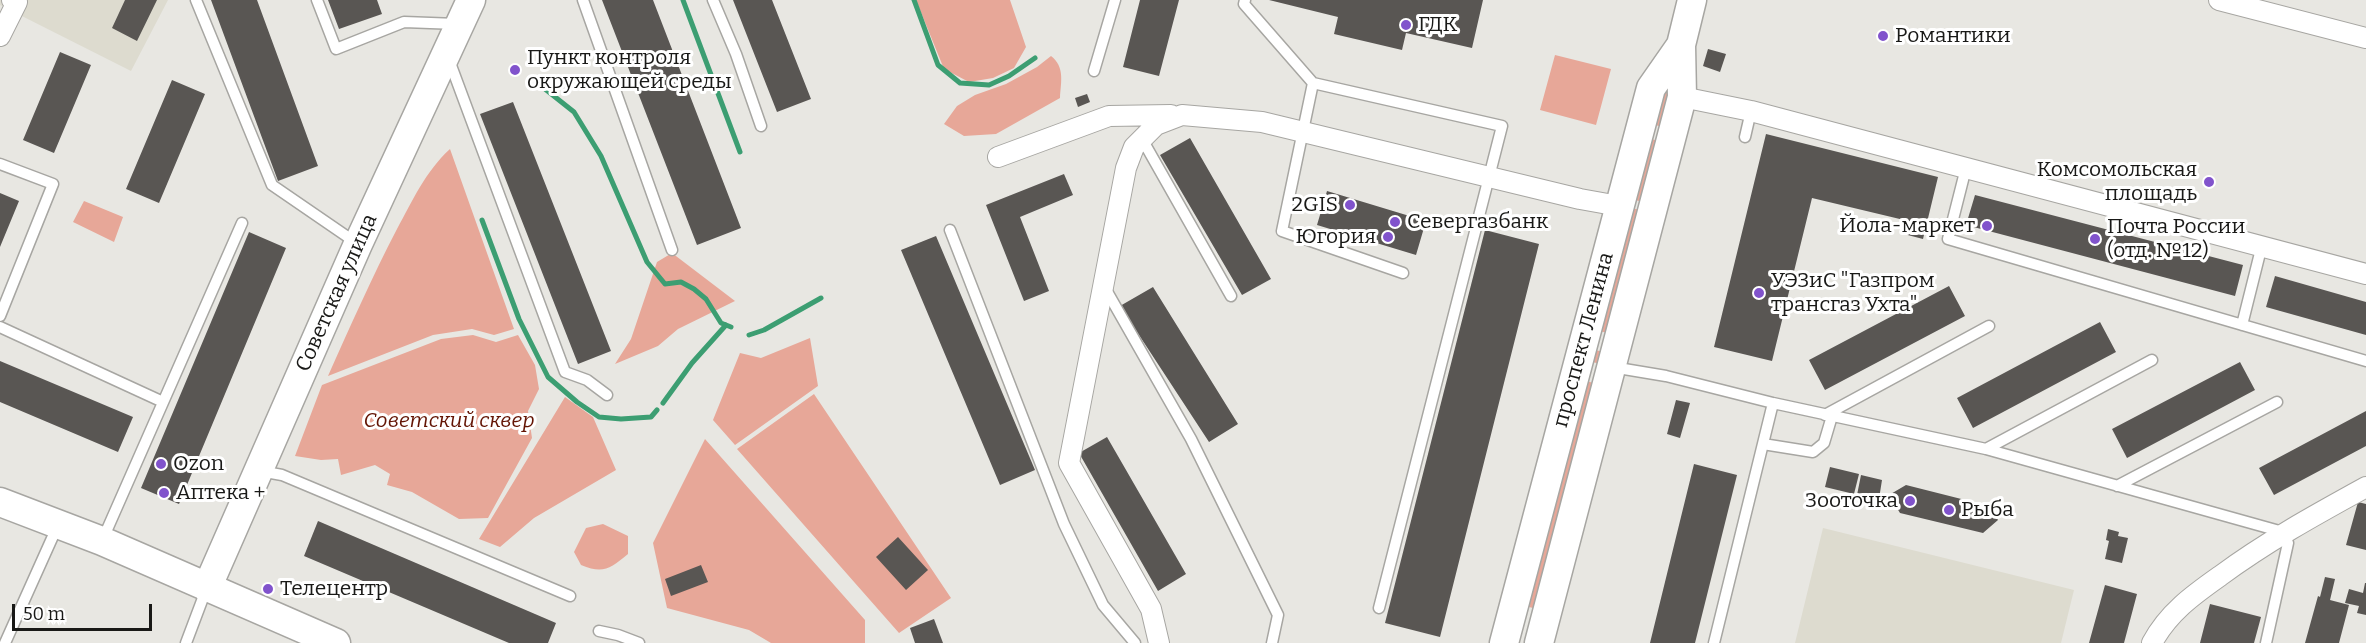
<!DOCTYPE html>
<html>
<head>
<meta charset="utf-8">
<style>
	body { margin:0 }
	#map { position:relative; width:2366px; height:643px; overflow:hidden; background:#e8e7e2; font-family:Bitter,serif }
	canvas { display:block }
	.scale { position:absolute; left:12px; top:604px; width:140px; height:27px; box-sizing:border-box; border:3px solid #191917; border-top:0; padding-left:8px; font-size:18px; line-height:21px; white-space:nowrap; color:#191917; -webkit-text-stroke:4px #fff; paint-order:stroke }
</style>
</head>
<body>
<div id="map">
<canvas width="2366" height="643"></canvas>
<div class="scale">50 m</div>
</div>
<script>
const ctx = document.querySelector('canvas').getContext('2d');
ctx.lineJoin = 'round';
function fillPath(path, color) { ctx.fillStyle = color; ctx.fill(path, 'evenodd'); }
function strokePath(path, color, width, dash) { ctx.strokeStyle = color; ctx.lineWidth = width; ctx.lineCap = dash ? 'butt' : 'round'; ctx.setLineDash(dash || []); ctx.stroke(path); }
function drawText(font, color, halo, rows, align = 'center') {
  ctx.font = font + ' Bitter,serif'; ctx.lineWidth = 6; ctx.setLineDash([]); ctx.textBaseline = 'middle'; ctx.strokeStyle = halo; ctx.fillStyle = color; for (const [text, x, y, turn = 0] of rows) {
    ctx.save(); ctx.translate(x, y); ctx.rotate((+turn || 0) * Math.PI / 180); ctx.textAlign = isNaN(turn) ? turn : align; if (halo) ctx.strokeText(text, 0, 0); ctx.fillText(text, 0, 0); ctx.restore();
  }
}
fillPath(new Path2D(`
	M0 0H168L131 71 0 5Z
	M1823 528 2074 590 2061 643H1795Z`), '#dddbcf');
fillPath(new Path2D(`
	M916 0H1010L1026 47 1014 68 993 78 969 82 944 69Z
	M1555 55 1611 69 1596 125 1540 110Z
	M1051 56C1065 67 1061 81 1060 98L996 134 964 136 944 124 957 106 975 95 1006 84 1037 67Z
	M1668 85 1673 92 1663 127 1655 125 1651 139 1659 141 1643 202 1631 199 1660 89Z
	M450 149 514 329 494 335 472 329 433 335 328 376C350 327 372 277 397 229 413 200 425 172 450 149Z
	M84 201 123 217 114 242 73 222Z
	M1628 207 1640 210 1608 333 1599 331 1595 350 1604 352 1601 364 1588 361Z
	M672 253 735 301 678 329 658 346 615 364 631 339 657 262Z
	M473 335 496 342 518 335 535 365 539 389 528 411 532 438 488 518 459 519 412 492 387 485 390 474 375 465 341 475 338 459 321 460 295 456 322 385 441 339Z
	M810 338 818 386 735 445 713 420 740 353 761 358Z
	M1584 380 1596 384 1537 609 1525 606Z
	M814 394 951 598 899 633 737 449Z
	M565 397 593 417 616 470 534 518 500 547 479 539Z
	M705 439 865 620V643H771L749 630 667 608 653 543Z
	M603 524 628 536V554C610 569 603 574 581 565L574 552 586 528Z`), '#e7a798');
strokePath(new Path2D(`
	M683 0 740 152
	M914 0 938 65 960 83 989 85 1009 76 1035 58
	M540 85 574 112 601 156 647 262 665 284 681 282 694 289 706 299 721 323 731 327
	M482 220 519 319 548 377 577 402 599 417 621 419 651 417 657 410
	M749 335 764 330 821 298
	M663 403 692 363 726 325`), '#3c9e72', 5);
fillPath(new Path2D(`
	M125 0H157L137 41 112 28Z
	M211 0H257L318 166 278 181Z
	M328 0H377L382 14 339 29Z
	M602 0H653L741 228 697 245Z
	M733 0H772L811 99 777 112Z
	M1140 0H1179L1159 76 1123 67Z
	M1269 0H1483L1472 48 1406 33 1402 50 1334 34 1338 17Z
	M1708 49 1726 54 1720 72 1703 66Z
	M60 52 91 65 54 153 23 140Z
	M172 80 205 94 159 203 126 189Z
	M1087 94 1090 102 1078 107 1075 98Z
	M513 102 611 351 578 364 480 114Z
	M1766 134 1938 177 1923 239 1900 233 1904 220 1812 198 1772 361 1714 347Z
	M1190 138 1271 279 1242 295 1160 155Z
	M1064 174 1073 195 1020 217 1049 291 1024 301 986 205Z
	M1327 191 1426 221 1416 255 1317 225Z
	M0 193 19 201 0 247Z
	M1975 195 2243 265 2235 296 1966 225Z
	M1485 230 1539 244 1440 637 1385 623Z
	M249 232 286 248 179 504 141 488Z
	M936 236 1035 470 1000 485 901 250Z
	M2275 276 2366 302V335L2266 307Z
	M1949 286 1965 316 1825 390 1809 360Z
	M1153 287 1238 424 1209 442 1120 306Z
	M2100 322 2116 352 1973 428 1957 398Z
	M0 361 133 417 118 452 0 402Z
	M2240 362 2255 390 2127 458 2112 429Z
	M1676 400 1690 403 1680 438 1667 434Z
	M2366 411V446L2274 495 2259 468Z
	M1107 437 1186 574 1158 591 1079 453Z
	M1694 464 1737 475 1695 643H1650Z
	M1830 467 1859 474 1854 494 1825 487Z
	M1861 475 1882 480 1879 499 1857 495Z
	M1906 485 1989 506 1998 520 1983 533 1900 513 1889 495Z
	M2358 502 2366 504V550L2346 545Z
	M318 521 556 623 548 643H509L304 556Z
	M2108 529 2119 532 2118 536 2128 538 2122 563 2105 559 2109 541 2106 540Z
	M898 537 928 570 906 590 876 557Z
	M701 565 708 582 671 596 665 579Z
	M2325 577 2335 579 2330 600 2349 605 2339 643H2305L2318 596 2320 597Z
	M2365 583H2366V615L2357 613 2359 606 2345 603 2349 589 2363 593Z
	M2105 585 2137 594 2124 643H2089Z
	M2210 604 2261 617 2254 643H2200Z
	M934 619 943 643H915L910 628Z`), '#595653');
const lane = new Path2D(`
	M196 0 272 185 358 244
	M317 0 336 49 404 22 457 24
	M583 0 672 250
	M713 0 736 54 761 126
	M1245 0 1244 4 1313 83 1502 126 1379 608
	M449 60 565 372 587 380 607 395
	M1094 71 1115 0
	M1313 83 1282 231 1403 273
	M1745 137 1751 111
	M1142 139 1231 296
	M0 164 53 184 0 316
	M1966 168 1948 239 2366 361
	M950 230 1064 524 1103 605 1135 643
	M1105 288 1191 439 1278 615 1272 643
	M2242 325 2262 245
	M0 327 163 402
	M1612 367 1666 376 1773 403 1986 449 2283 532 2288 543 2266 643
	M1825 415 1989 326
	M1763 444 1813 452 1824 443 1832 416
	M1986 449 2152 360
	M260 471 282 475 570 596
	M2117 486 2277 402
	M102 541 242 223
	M599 631 618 635 639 643
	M5 643 58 525
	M186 643 206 590
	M1714 643 1773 403`);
const street = new Path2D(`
	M2219 0 2366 38
	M0 36 17 2 12 0
	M1682 97 1751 111 2366 274
	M998 157 1109 116 1171 115
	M1159 643 1151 609 1069 463 1126 168 1134 147 1156 125 1182 115 1262 122 1580 199 1619 206
	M2152 643C2168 613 2193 595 2220 576 2266 542 2315 515 2366 487`);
const secondary = new Path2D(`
	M0 502 102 541 336 643
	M207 588 358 244 471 0
	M1504 643 1651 88 1681 45
	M1539 643 1682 97 1681 45 1692 0`);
strokePath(lane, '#a7a6a2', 13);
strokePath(street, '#a7a6a2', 22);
strokePath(secondary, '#a7a6a2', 31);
strokePath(lane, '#fff', 10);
strokePath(street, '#fff', 20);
strokePath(secondary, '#fff', 28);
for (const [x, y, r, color] of [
	[1406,25,6,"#8153cc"],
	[1883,36,6,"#8153cc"],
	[515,70,6,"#8153cc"],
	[2209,182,6,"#8153cc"],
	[1350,205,6,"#8153cc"],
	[1395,222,6,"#8153cc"],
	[1987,226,6,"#8153cc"],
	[1388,237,6,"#8153cc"],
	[2095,239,6,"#8153cc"],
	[1759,293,6,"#8153cc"],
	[161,464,6,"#8153cc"],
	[164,493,6,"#8153cc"],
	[1910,501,6,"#8153cc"],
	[1949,510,6,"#8153cc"],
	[268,589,6,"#8153cc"]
]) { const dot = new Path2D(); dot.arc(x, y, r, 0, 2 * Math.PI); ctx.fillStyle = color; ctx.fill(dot); strokePath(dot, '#fff', 2); }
drawText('21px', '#191917', '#fff', [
	["ГДК",1418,25],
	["Романтики",1895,36],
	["Пункт контроля",527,58],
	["окружающей среды",527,82],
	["Комсомольская",2197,170,"right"],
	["площадь",2197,194,"right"],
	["2GIS",1338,205,"right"],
	["Севергазбанк",1407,222],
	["Йола-маркет",1975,226,"right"],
	["Почта России",2107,227],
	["(отд. №12)",2107,251],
	["Югория",1376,237,"right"],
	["УЭЗиС \"Газпром",1771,281],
	["трансгаз Ухта\"",1771,305],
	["Ozon",173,464],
	["Аптека +",176,493],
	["Зооточка",1898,501,"right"],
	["Рыба",1961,510],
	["Телецентр",280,589]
], 'left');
drawText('21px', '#191917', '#fff', [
	["Советская улица",337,293,-66],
	["проспект Ленина",1584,340,-75]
]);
drawText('italic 21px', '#631404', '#fff', [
	["Советский сквер",449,421]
]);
</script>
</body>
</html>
